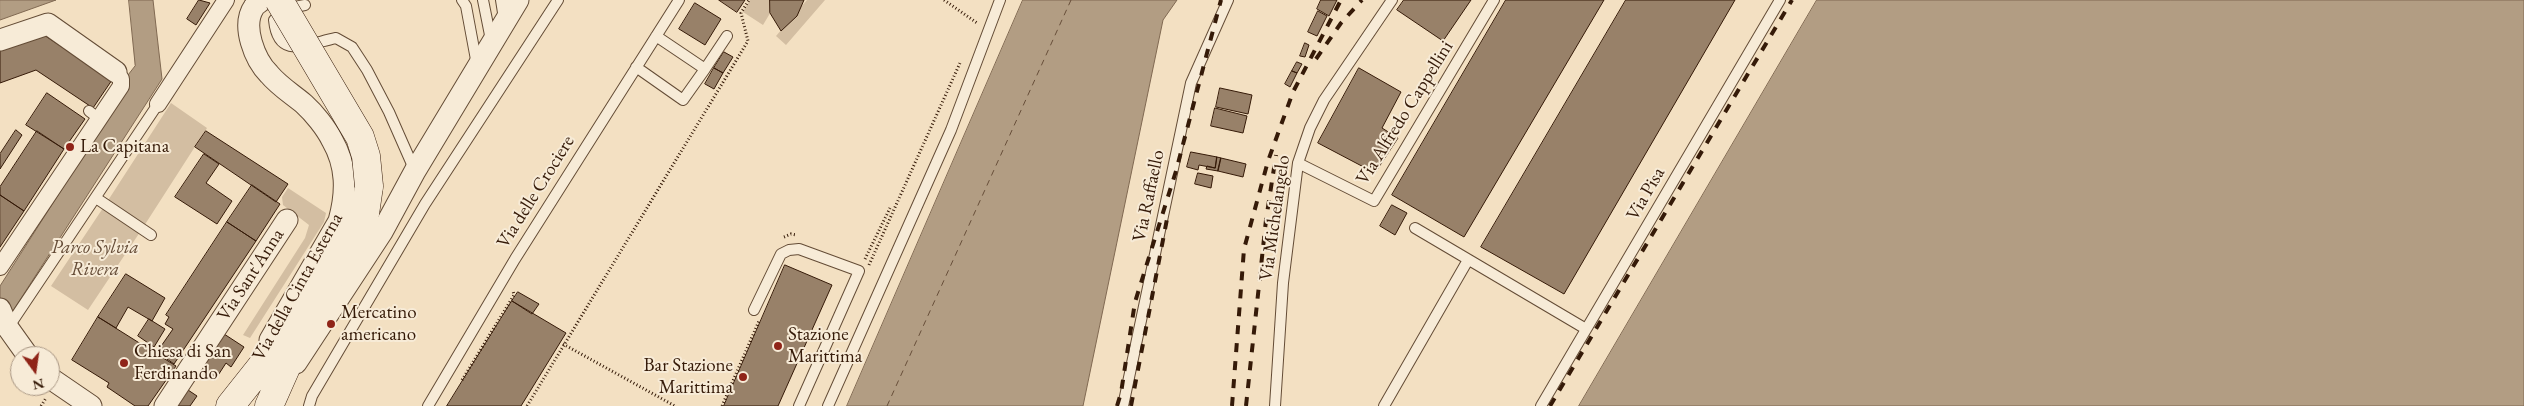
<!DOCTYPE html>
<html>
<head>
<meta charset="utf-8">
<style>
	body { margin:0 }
	#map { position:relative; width:2524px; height:406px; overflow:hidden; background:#f3e0c2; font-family:"EB Garamond",serif }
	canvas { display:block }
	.north { position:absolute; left:10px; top:346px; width:50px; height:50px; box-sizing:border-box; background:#f7ebd7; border:1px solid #a99784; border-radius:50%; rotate:166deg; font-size:14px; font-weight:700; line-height:20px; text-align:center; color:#351a08 }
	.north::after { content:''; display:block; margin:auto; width:18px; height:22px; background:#8f2418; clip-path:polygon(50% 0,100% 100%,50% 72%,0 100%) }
</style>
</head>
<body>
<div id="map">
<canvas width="2524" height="406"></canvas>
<div class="north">N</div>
</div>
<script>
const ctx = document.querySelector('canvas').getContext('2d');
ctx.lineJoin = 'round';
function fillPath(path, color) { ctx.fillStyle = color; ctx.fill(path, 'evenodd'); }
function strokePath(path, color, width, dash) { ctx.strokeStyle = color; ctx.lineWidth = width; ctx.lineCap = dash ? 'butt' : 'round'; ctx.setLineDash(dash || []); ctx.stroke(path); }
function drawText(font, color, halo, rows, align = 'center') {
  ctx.font = font + ' "EB Garamond",serif'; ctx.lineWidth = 4; ctx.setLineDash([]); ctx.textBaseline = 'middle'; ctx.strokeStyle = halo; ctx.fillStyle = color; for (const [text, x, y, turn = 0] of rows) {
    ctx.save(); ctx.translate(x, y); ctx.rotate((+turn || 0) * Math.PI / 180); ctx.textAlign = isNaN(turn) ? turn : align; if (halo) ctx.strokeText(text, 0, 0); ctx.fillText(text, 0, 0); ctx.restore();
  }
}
fillPath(new Path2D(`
	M750 0H778L763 25 743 12Z
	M807 0H825L786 45 776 36Z
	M171 103 207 128 144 226 107 202Z
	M288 188 326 213 324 222 250 338 243 335 305 238 309 225 283 205 282 197Z
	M103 208 140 232 88 310 51 286Z`), '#d3bea2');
const water = new Path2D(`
	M0 0H56L0 20Z
	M129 0H153L162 79 0 331V286L129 84 128 75 135 66Z
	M1023 0H1177L1163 20 1083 406H847Z
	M1817 0H2524V406H1579Z`);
fillPath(water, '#b29d83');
strokePath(water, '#806952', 1);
strokePath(new Path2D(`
	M887 406 1071 0`), '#674e39', 1, [6, 5]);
const building = new Path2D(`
	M199 0 210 3 196 25 187 19Z
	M719 0H745L737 12Z
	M770 0H804L797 16 781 31 770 13Z
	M1321 0H1337L1329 16 1317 9Z
	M1404 0H1471L1443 41 1397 10Z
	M1506 0H1604L1464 237 1392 195Z
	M1626 0H1735L1564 294 1481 247Z
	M695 3 721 19 705 45 679 29Z
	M1318 11 1327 16 1317 36 1308 32Z
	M41 33 112 80 93 108 36 70 0 83V48Z
	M1305 43 1309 45 1305 57 1300 56Z
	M724 52 733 57 723 73 714 68Z
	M1297 62 1302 64 1297 73 1292 71Z
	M714 68 723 73 714 89 705 84Z
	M1359 68 1401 92 1382 128 1398 138 1375 173 1318 143Z
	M1292 71 1297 73 1290 87 1285 84Z
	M1220 88 1252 95 1248 114 1216 107Z
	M47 93 85 119 64 149 26 125Z
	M1215 108 1247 116 1243 133 1211 126Z
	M16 130 22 135 0 169V154Z
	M37 131 64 149 24 211 0 195V187Z
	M206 131 288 184 276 202 195 147Z
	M1191 152 1217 157 1215 168 1199 165 1198 170 1187 167Z
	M204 154 219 164 206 183 232 201 217 224 175 197Z
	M1217 157 1221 158 1218 171 1206 169 1207 166 1215 168Z
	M1221 158 1246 164 1243 177 1218 171Z
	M1198 173 1213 176 1211 188 1195 184Z
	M252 185 280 204 256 241 227 222Z
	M0 195 24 211 0 247Z
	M1392 205 1407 213 1395 235 1380 226Z
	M227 222 256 241 174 364 157 352 173 329 165 324 169 317 166 315Z
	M785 265 832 285 778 406H724Z
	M126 274 165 298 152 321 128 307 116 328 98 317Z
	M518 292 539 304 532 314 512 301Z
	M512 301 566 333 521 406H447Z
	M98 317 176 366 148 406H135L107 387 109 383 72 360Z
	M149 319 165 329 154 347 138 336Z
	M221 332 244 347 231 367 226 363 215 380 198 368Z
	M185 388 197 396 190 406H173Z`);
fillPath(building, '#988169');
strokePath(building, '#351a08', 1);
const service = new Path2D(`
	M462 0 466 6 477 65
	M483 0 491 40
	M501 0 504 19
	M305 5 284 9 274 20C278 61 307 44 336 38L352 47 367 70 389 112 415 171
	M636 67 683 100 705 69 656 36
	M705 69 727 36
	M89 111 98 118
	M1298 163 1374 201 1494 0
	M96 198 151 235
	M1415 228 1586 329
	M754 310 781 254 789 250 799 249 859 271 799 406
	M8 328 158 104
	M309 406 312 396 425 204 558 0
	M428 406 515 259 679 0
	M828 406 951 130 1000 0
	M1123 406 1191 83 1228 0
	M1275 406 1283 283 1298 163 1310 128 1324 100 1392 0
	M1384 406 1468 260
	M1541 406 1780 0`);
const pedestrian = new Path2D(`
	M158 104 226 0
	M0 267 121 86V79L116 72`);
const minor = new Path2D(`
	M262 0C260 2 255 5 254 7 241 26 255 60 269 74 279 86 292 94 304 104 314 113 326 128 332 140 347 166 347 192 339 221L270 340
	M0 40 48 24 116 72
	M0 309 8 328 28 356
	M296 363 382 232 415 171 518 0
	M50 378 91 406
	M165 406 287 220`);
const secondary = new Path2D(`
	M230 406 319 294 353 242 365 214 369 186
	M269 406 300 336`);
strokePath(service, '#644c36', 12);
strokePath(pedestrian, '#644c36', 18);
strokePath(minor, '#644c36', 23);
strokePath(secondary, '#351a08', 29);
strokePath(new Path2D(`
	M944 0 977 23
	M784 237 791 234 796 235
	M865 259 890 208
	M869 265 960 63
	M563 344 675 406
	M462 380 514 295 513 291
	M41 406 46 398
	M527 406 748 41 741 13 749 0
	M722 406 759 321`), '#351a08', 3, [1, 2.5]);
strokePath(service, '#f7ebd7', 10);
strokePath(pedestrian, '#f7ebd7', 16);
strokePath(minor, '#f7ebd7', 21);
strokePath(secondary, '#f7ebd7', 28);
strokePath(new Path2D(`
	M1316 59 1341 23 1362 0
	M1117 406 1121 393 1135 302 1176 171 1221 0
	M1131 406 1167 219
	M1232 406 1244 249 1268 161 1293 92 1341 0
	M1246 406 1266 220 1276 155
	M1550 406 1792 0`), '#351a08', 4, [9, 9]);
const secondaryBridge = new Path2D(`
	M279 0 360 137 366 156 369 186`);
strokePath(secondaryBridge, '#351a08', 29, []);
strokePath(secondaryBridge, '#f7ebd7', 28);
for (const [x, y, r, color] of [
	[70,147,5,"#8f2418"],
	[331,324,5,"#8f2418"],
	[778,346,5,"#8f2418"],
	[124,363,5,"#8f2418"],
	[743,377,5,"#8f2418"]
]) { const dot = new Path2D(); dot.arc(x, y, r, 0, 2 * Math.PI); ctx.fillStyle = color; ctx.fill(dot); strokePath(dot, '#f7ebd7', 2); }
drawText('19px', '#351a08', '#f7ebd7', [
	["Via Alfredo Cappellini",1405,113,-58],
	["Via delle Crociere",536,192,-58],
	["Via Pisa",1646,194,-60],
	["Via Raffaello",1149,196,-78],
	["Via Michelangelo",1275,218,-82],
	["Via Sant'Anna",251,275,-57],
	["Via della Cinta Esterna",298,287,-61]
]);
drawText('19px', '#351a08', '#f7ebd7', [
	["La Capitana",80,147],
	["Mercatino",341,313],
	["americano",341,335],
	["Stazione",788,335],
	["Marittima",788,357],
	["Chiesa di San",134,352],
	["Ferdinando",134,374],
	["Bar Stazione",733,366,"right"],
	["Marittima",733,388,"right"]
], 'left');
drawText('italic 19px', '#644b36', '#f7ebd7', [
	["Parco Sylvia",95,248],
	["Rivera",95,270]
]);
</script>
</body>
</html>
